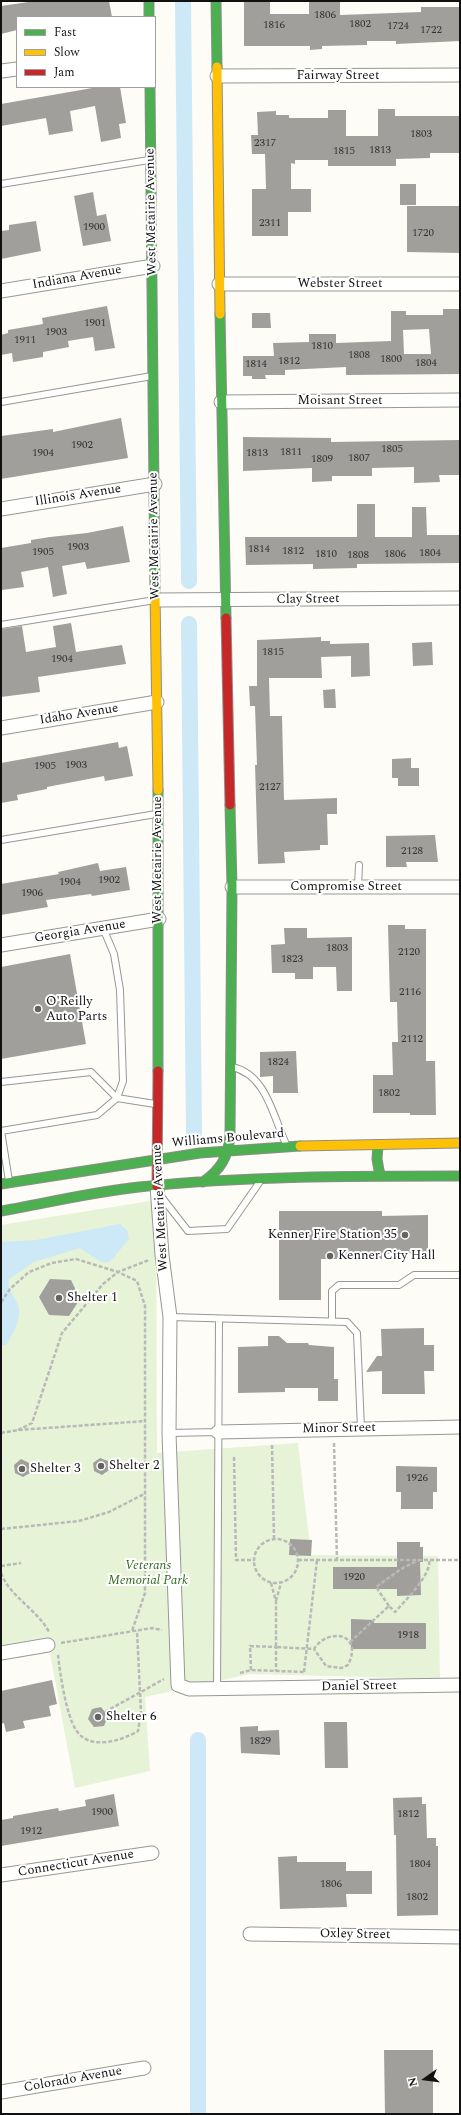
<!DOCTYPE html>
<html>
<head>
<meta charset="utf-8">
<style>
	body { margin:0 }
	#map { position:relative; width:461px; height:2115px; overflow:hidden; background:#fdfcf7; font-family:Spectral,serif }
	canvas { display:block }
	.frame { position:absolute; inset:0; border:2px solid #111; pointer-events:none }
	.legend { position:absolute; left:16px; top:16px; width:140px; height:72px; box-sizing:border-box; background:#fff; border:1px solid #a0a0a0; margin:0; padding:5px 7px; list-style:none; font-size:12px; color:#111 }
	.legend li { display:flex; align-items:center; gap:8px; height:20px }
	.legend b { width:20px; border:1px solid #a0a0a0 }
	.north { position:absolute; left:405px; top:2059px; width:40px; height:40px; -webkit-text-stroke:3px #fff; paint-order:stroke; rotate:256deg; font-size:11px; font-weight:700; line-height:16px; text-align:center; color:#111 }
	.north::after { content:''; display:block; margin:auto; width:14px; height:18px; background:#111; clip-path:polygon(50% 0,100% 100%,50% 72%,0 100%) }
</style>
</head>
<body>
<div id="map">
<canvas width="461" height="2115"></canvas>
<div class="frame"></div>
<ul class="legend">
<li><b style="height:5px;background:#4caf50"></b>Fast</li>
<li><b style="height:5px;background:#ffc107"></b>Slow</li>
<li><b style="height:5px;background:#c62828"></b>Jam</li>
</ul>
<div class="north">N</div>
</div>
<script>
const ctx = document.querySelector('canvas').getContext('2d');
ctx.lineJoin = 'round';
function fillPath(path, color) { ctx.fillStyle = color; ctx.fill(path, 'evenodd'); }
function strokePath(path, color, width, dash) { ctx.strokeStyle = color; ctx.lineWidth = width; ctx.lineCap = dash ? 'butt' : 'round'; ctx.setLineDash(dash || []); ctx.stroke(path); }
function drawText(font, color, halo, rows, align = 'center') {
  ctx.font = font + ' Spectral,serif'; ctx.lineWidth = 4; ctx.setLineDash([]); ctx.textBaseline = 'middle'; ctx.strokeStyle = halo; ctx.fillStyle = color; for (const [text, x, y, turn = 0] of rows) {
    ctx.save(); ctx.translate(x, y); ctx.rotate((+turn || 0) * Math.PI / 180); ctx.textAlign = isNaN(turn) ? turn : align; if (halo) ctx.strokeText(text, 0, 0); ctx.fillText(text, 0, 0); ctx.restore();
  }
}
fillPath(new Path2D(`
	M156 1200 157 1453 298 1443 311 1555 438 1556 440 1679 250 1674 145 1697 150 1771 75 1788 47 1637 1 1645V1225Z`), '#e7f3d7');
fillPath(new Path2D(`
	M120 1224 127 1230 129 1239C105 1266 113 1271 80 1248L34 1262 9 1279C7 1290 14 1295 18 1305 22 1319 13 1334 6 1345L1 1346V1242L36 1240Z`), '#cde8f7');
strokePath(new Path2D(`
	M183 1 189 581
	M189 624 194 1133
	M198 1740V2114`), '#cde8f7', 16);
fillPath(new Path2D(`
	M35 1H109L112 17H17V30L1 34V6Z
	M244 1H270V14H309V1H340V15L421 12V7H460V41L396 44V41H367V45L322 46V49L310 50V46H244Z
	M98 87H120L126 123 119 124 121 138 101 142 95 106 70 111 73 131 49 135 46 118 1 126V104Z
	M378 109H395V116H460V153H430V158L396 159V166H328V160H295V164L291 163V189H311V212H288V236H252V189H266L265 154H252L251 135H258L257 112 276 111V115H289V118H328V110H346V136H378Z
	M400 184H416V205H400Z
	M93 192 97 216 106 214 111 241 83 246 74 196Z
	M407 206H460V253L407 252Z
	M36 221 41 251 1 259V231L9 230V225Z
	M107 306 115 348 95 351 93 337 68 341 69 347 43 352V357L13 362 12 353 1 355V335L8 333V330L43 324 42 318Z
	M443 309H460V374L346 375V367L285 370V375H265L266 379H252V376H243V356H274L273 343 309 342V334H336V343L391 341V311H406V315H443ZM429 329 431 354H404L403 330Z
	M252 313H270L271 328H252Z
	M121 418 128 458 1 479V436L53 429V432Z
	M243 437 331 438V442L460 440V475H439L440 482 414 483V467L372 468V476H332V481L312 482V468L243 471Z
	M357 504H375V537H412V507H426L427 535H460V563L357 564V568L313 569V564L246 565 245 537H357Z
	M123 526 130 562 87 569 85 562 62 566 67 594 53 597 48 567 21 572 24 587 2 590 1 548 31 543V540L50 537 87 533Z
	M71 623 76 652 122 645 126 664 38 677 40 692 1 697V629L22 626 26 652 56 647 53 626Z
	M321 637V641H330V644L369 643 370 676 351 677V656L321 657 322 678H269L270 716H282L284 800 337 798V814H327L328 845H320V850L284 852 285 863 258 864 255 765H257L255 706H250L249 686H257V640Z
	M432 642 433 665 413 666 412 643Z
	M335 689 336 708H324L323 690Z
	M118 742 119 748 127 746 133 776 105 781 104 776 47 787V789L17 795 18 800 1 803V763Z
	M411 758V768H419V786H398V778H392V759Z
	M435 835 438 862H406L407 867H386V836Z
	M98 863 100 871 126 867 130 890 92 896 91 894 46 900 48 907 1 915V884L59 874 58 872Z
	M388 925H405V929H426V1061H435L436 1115H410V1113H373V1075H393L392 1042H398L397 1002H390Z
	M284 928H307V938L352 937V991H337L336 967H313V979H295V973H272L271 945 285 944Z
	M70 954 86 1044 1 1059V967Z
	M296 1051 298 1093H273V1076L260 1077V1052Z
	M279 1211H382V1216L428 1215V1253L382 1254V1259H321V1300H279Z
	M50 1279 71 1280 80 1299 69 1316 49 1315 39 1297Z
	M424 1328V1345H434V1371H424L425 1394H382V1371L366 1372 377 1356H382L381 1329Z
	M268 1336H279L287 1343H308L309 1345 334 1347V1379H338V1401H318V1388H285V1392L238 1393V1347L268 1346Z
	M100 1458 108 1461 109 1470 102 1475 94 1471 93 1463Z
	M21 1459 29 1463 30 1473 23 1477 15 1473 14 1465Z
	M396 1466 437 1467V1492H433V1509H401V1492H396Z
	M290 1539 312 1540 311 1556 289 1555Z
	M397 1542H420V1547H423V1562H420L421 1595 397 1596V1589H333V1567H397Z
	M351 1619 374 1620V1623H426V1649H351Z
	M52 1680 57 1704 49 1706 51 1716 23 1721 25 1728 6 1732 4 1723 1 1724V1691Z
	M101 1707 108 1716 104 1726 94 1727 88 1719 92 1709Z
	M324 1722H347L348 1768H325Z
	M258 1726V1731L279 1730 280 1755 241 1753 240 1727Z
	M114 1794 119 1826 1 1846V1820L13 1818V1816L58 1808 59 1811 86 1806 85 1800Z
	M422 1797V1804H426L427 1838H436V1846H438V1915L397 1916 396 1835H394L393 1798Z
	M297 1856V1862H346V1871H372V1894H346L347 1907 280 1909 278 1857Z
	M384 2050H433V2114H385Z`), '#a19f9c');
const lane = new Path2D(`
	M1 184 149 160
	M1 402 152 376
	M1 625 155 600
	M1 840 156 814
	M358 887 359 865
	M232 1067C266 1074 273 1116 286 1144
	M1 1082 91 1072 117 1098 155 1104
	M1 1131 97 1115 117 1098 123 1081 120 990 114 954 103 928
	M1 1131 9 1181
	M160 1195 188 1231 227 1229 259 1183
	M170 1317 347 1322 357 1333 361 1429
	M332 1320V1291L339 1285H399L414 1275H460
	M169 1433 218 1432
	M217 1689 219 1319`);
const street = new Path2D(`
	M1 71 17 69
	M217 76 460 75
	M219 284H460
	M1 291 153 266
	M221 402 460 400
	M1 509 155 484
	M156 600 460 598
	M1 728 157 702
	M232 887H460
	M1 945 159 919
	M157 1186 162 1255 170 1317 169 1433 178 1685 189 1689 460 1685
	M218 1432 460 1427
	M1 1653 48 1645
	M1 1875 152 1853
	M250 1934 460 1937
	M1 2092 144 2068`);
const fast = new Path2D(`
	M149 1V17
	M216 1 217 67
	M150 87 155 592
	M220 314 226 618
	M158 790V1071
	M378 1145 377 1159 380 1176
	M203 1182C220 1170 228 1158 230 1136L232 887 230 805
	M1 1184 200 1153 300 1146
	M1 1211C47 1203 92 1192 139 1187 245 1176 353 1176 460 1176`);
const slow = new Path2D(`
	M217 67 220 314
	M155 592 158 790
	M300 1146 460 1143`);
const jam = new Path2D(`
	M226 618 230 805
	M157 1186 158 1071`);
strokePath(lane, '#979795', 8);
strokePath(street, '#979795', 15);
strokePath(fast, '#8e8d8b', 11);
strokePath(slow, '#8e8d8b', 11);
strokePath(jam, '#8e8d8b', 11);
strokePath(new Path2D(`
	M1 1302 10 1289 29 1272 52 1263 76 1259 118 1272 137 1281 145 1306V1593L132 1631
	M18 1430 32 1423 62 1333 103 1284 118 1272 149 1260
	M1 1433 18 1430 146 1421
	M334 1443 337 1560
	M272 1445 274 1538
	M234 1457 236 1560H254
	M1 1529 79 1521 109 1512 146 1493
	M254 1561a22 22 0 1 1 44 0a22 22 0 1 1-44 0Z
	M298 1560H460
	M1 1566 21 1563
	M1 1573C10 1597 37 1609 49 1632
	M271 1583 276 1601V1647L314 1649C328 1627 364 1633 348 1665L341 1668 326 1666 314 1649
	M276 1601 281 1583
	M389 1606 376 1587 401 1569 419 1560
	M350 1642 389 1606 395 1612C405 1601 432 1574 429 1560
	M61 1643 152 1628 162 1630
	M58 1655C60 1673 66 1715 76 1730 89 1751 121 1741 138 1731L141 1713 137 1631
	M251 1670 250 1646 276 1647V1671
	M304 1672 317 1560
	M240 1673 251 1670 305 1672
	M105 1712 164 1679`), '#b9b9b8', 2.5, [4, 2]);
strokePath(lane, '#fffffe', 6);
strokePath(street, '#fffffe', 13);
strokePath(fast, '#4caf50', 9);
strokePath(slow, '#ffc107', 9);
strokePath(jam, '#c62828', 9);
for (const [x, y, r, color] of [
	[38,1009,4,"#646362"],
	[405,1235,4,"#646362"],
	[330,1256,4,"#646362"],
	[59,1298,4,"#646362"],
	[101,1466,4,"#646362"],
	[22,1469,4,"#646362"],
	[98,1717,4,"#646362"]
]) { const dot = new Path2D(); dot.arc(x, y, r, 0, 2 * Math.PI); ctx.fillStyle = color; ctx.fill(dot); strokePath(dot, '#fff', 1.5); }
drawText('11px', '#353434', null, [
	["1806",325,16],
	["1802",360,25],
	["1816",274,26],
	["1724",398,27],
	["1722",431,31],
	["1803",421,135],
	["2317",265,144],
	["1813",380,151],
	["1815",344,152],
	["2311",270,224],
	["1900",94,228],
	["1720",423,234],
	["1901",95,324],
	["1903",56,333],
	["1911",25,341],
	["1810",322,347],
	["1808",359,356],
	["1800",391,360],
	["1812",289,362],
	["1804",426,364],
	["1814",256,365],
	["1902",82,446],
	["1805",392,450],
	["1811",291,453],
	["1904",43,454],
	["1813",257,454],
	["1807",359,459],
	["1809",322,460],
	["1903",78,548],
	["1814",259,550],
	["1812",293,552],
	["1905",43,553],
	["1804",430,554],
	["1810",326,555],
	["1806",395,555],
	["1808",358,556],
	["1815",273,653],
	["1904",62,660],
	["1903",76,766],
	["1905",45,767],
	["2127",270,788],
	["2128",412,852],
	["1902",109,881],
	["1904",70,883],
	["1906",32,894],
	["1803",337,949],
	["2120",409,953],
	["1823",292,960],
	["2116",410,993],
	["2112",412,1040],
	["1824",278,1063],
	["1802",389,1094],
	["1926",417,1479],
	["1920",354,1578],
	["1918",408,1636],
	["1829",260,1742],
	["1900",102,1813],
	["1812",408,1815],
	["1912",31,1832],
	["1804",420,1865],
	["1806",331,1885],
	["1802",417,1898]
]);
drawText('13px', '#111', '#fff', [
	["Fairway Street",338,76],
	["West Metairie Avenue",152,212,-91],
	["Indiana Avenue",77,278,-10],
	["Webster Street",340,284],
	["Moisant Street",340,401],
	["Illinois Avenue",78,496,-9],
	["West Metairie Avenue",155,536,-91],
	["Clay Street",308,600,-1],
	["Idaho Avenue",79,715,-9],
	["West Metairie Avenue",158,860,-90],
	["Compromise Street",346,887],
	["Georgia Avenue",80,932,-9],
	["Williams Boulevard",228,1139,-5],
	["West Metairie Avenue",161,1208,-93],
	["Minor Street",339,1429,-1],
	["Daniel Street",359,1687,-1],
	["Connecticut Avenue",76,1864,-9],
	["Oxley Street",355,1935,1],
	["Colorado Avenue",73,2080,-10]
]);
drawText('13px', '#111', '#fff', [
	["O'Reilly",46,1002],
	["Auto Parts",46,1017],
	["Kenner Fire Station 35",397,1235,"right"],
	["Kenner City Hall",338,1256],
	["Shelter 1",67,1298],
	["Shelter 2",109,1466],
	["Shelter 3",30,1469],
	["Shelter 6",106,1717]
], 'left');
drawText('italic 13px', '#2f6b1f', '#fff', [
	["Veterans",148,1566],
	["Memorial Park",148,1581]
]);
</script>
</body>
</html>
